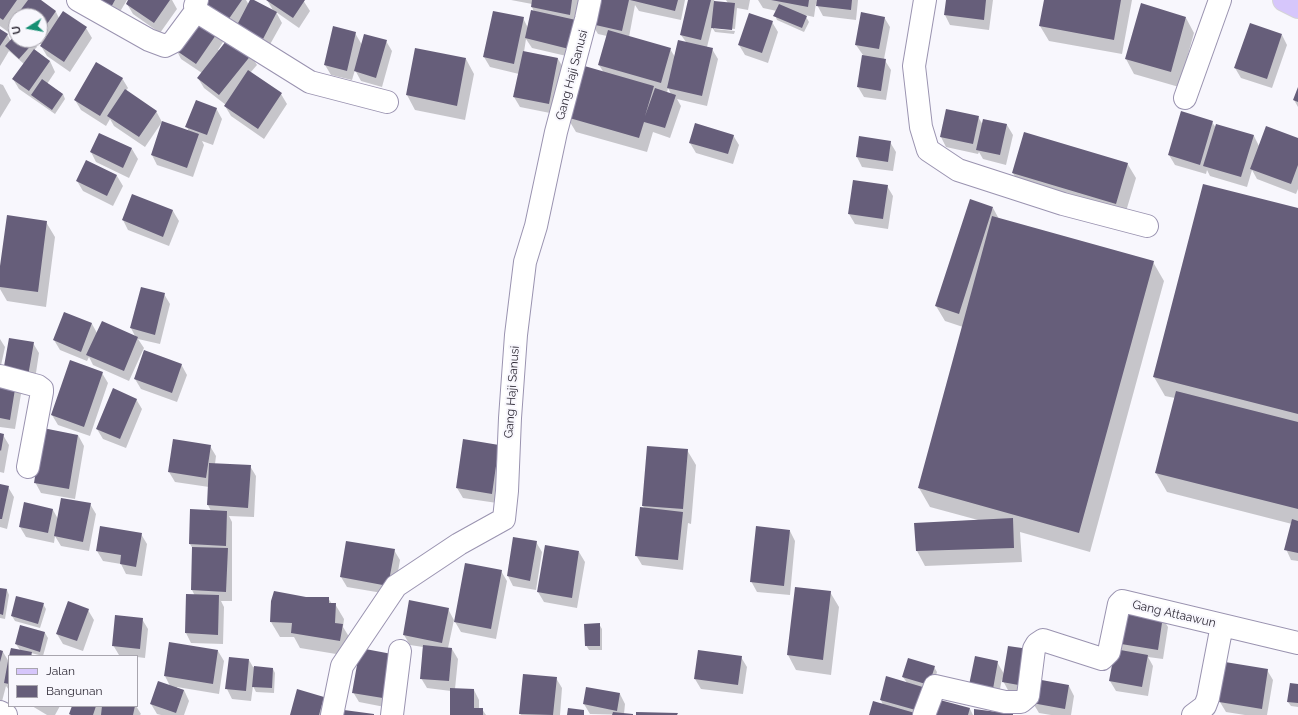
<!DOCTYPE html>
<html>
<head>
<meta charset="utf-8">
<style>
	body { margin:0 }
	#map { position:relative; width:1298px; height:715px; overflow:hidden; background:#f8f7fd; font-family:Raleway,sans-serif }
	canvas { display:block }
	.legend { position:absolute; left:8px; top:655px; width:130px; height:52px; box-sizing:border-box; background:#f8f7fd; border:1px solid #a8a5ae; margin:0; padding:5px 7px; list-style:none; font-size:12px; color:#2f2b37 }
	.legend li { display:flex; align-items:center; gap:8px; height:20px }
	.legend b { width:20px; border:1px solid #a8a5ae }
	.north { position:absolute; left:8px; top:8px; width:40px; height:40px; box-sizing:border-box; background:#f8f7fd; border:1px solid #a8a5ae; border-radius:50%; rotate:259deg; font-size:11px; font-weight:700; line-height:16px; text-align:center; color:#2f2b37 }
	.north::after { content:''; display:block; margin:auto; width:14px; height:18px; background:#158f73; clip-path:polygon(50% 0,100% 100%,50% 72%,0 100%) }
</style>
</head>
<body>
<div id="map">
<canvas width="1298" height="715"></canvas>
<ul class="legend">
<li><b style="height:5px;background:#d6c6fb"></b>Jalan</li>
<li><b style="height:11px;background:#665e7a"></b>Bangunan</li>
</ul>
<div class="north">U</div>
</div>
<script>
const ctx = document.querySelector('canvas').getContext('2d');
ctx.lineJoin = 'round';
function fillPath(path, color) { ctx.fillStyle = color; ctx.fill(path, 'evenodd'); }
function strokePath(path, color, width, dash) { ctx.strokeStyle = color; ctx.lineWidth = width; ctx.lineCap = dash ? 'butt' : 'round'; ctx.setLineDash(dash || []); ctx.stroke(path); }
function drawText(font, color, halo, rows, align = 'center') {
  ctx.font = font + ' Raleway,sans-serif'; ctx.lineWidth = 4; ctx.setLineDash([]); ctx.textBaseline = 'middle'; ctx.strokeStyle = halo; ctx.fillStyle = color; for (const [text, x, y, turn = 0] of rows) {
    ctx.save(); ctx.translate(x, y); ctx.rotate((+turn || 0) * Math.PI / 180); ctx.textAlign = isNaN(turn) ? turn : align; if (halo) ctx.strokeText(text, 0, 0); ctx.fillText(text, 0, 0); ctx.restore();
  }
}
fillPath(new Path2D(`
	M0 0H39L56 12 59 18 63 12 86 28 92 38 70 72 47 56 41 46 42 45 35 40H40V16H16V28L11 34 0 26Z
	M82 0H127L115 20Z
	M129 0H172L177 9 160 33 133 14 127 4Z
	M210 0H246L249 5 252 0 274 12 267 0H303L310 11 299 28 276 12 282 23 268 48 232 33Z
	M511 0H580L575 58 532 48 526 39 524 52 558 59 564 69 555 114 520 107 514 97 519 74 490 67 484 57 523 18 528 28 534 12 532 7V4Z
	M597 0H685L681 20 639 11 635 5 629 37 670 49 675 57 686 42 681 35 690 0H714L715 2 728 3 726 0H750L748 10 737 8 735 29 714 27V29L735 31 734 34 715 32 712 27 707 47 712 49 718 59 707 106 677 99 681 106 670 138 653 132 647 152 576 132 567 117 604 73 599 65 607 36 598 34 592 24ZM668 88 671 94 667 93Z
	M758 0H858L856 20 823 16 816 3 814 17 805 15 809 22 804 32 777 20 775 15 777 11 763 8Z
	M947 0H993L989 30 950 25 945 15Z
	M1045 0H1132L1122 54 1049 41 1040 26Z
	M884 17 890 27 884 59 891 70 886 100 864 97 858 87 863 55 856 45Z
	M1186 18 1194 33 1179 87 1134 74 1126 59Z
	M772 22 778 32 768 63 745 55 739 45Z
	M0 30 7 34 11 42 16 36V40H33L37 47 34 50 50 61 55 72 47 84 63 94 65 99 55 114 19 89 13 79 24 64 9 51 0 66Z
	M218 32 223 42 218 50 251 55 257 65 250 73 281 94 287 104 264 139 231 116 225 106 226 105 204 88 198 78 202 73 181 59 176 49Z
	M355 33 362 45 386 41 392 51 382 87 361 81 355 70 352 80 331 75 325 65Z
	M1282 35 1287 45 1272 88 1241 78 1235 68Z
	M466 59 474 74 465 120 415 110 407 95Z
	M122 78 128 88 126 91 156 111 162 122 145 147 114 126 110 119 106 126 81 110 75 100Z
	M0 84 3 85 11 100 0 118Z
	M1298 89V107L1294 100Z
	M216 108 222 119 213 145 202 141 204 145 193 177 157 165 152 155 189 132 187 127Z
	M978 117 983 125H1007L1013 135 1006 165 983 159 979 152 978 154 946 147 941 137Z
	M1212 122 1216 128 1254 136 1259 146 1298 139V189L1296 194 1257 179 1252 170 1247 187 1210 176 1207 170 1206 174 1175 165 1169 155Z
	M99 134 132 149 138 159 129 178 96 162 91 152Z
	M733 135 739 145 733 164 696 153 690 143Z
	M890 142 896 152 893 171 862 167 857 157Z
	M87 161 117 176 123 186 113 206 83 191 77 181Z
	M1127 163 1136 178 1124 218 1021 188 1013 173Z
	M887 186 893 196 888 229 855 224 849 214Z
	M133 195 173 211 179 221 169 246 128 230 123 220Z
	M993 208 999 219 1153 262 1164 281 1090 552 1020 532 1022 562 925 566 917 551 915 524 978 520 930 507 919 488 963 327 945 321 936 306Z
	M1298 209V561L1291 560 1286 549 1292 524 1167 492 1156 473 1175 398 1165 396 1154 377Z
	M46 222 55 237 46 307 7 301 0 289V274Z
	M164 294 170 304 160 344 138 339 144 348 129 381 93 365 89 357 87 361 60 350 54 340 65 313 92 324 97 333 136 338 131 328Z
	M0 339 5 347 0 370Z
	M33 343 39 353 34 386 14 383 21 394 15 429 0 427V382Z
	M181 364 187 375 177 402 141 389 135 379Z
	M102 373 108 383 90 436 58 425 52 415Z
	M136 399 142 409 126 448 103 439 97 429Z
	M0 435H3L9 445 4 473 0 472Z
	M78 435 84 446 75 499 41 493 35 482Z
	M498 445 497 503 463 498 457 488Z
	M210 446 216 456 215 464 250 466 256 476 254 517 229 516 232 522V601H221L224 607 223 644 191 643 186 633 187 595 195 596 192 590 193 549 190 544 211 511 208 505 209 487 175 482 169 472Z
	M687 450 696 465 691 524 688 523 683 570 642 565 636 555 645 509 643 506Z
	M0 485 8 487 14 497 7 529 0 527Z
	M25 504 53 510 58 519 90 504 96 514 89 551 61 546 55 536 54 543 26 537 20 527Z
	M790 531 795 541 790 595 757 592 751 581Z
	M141 534 147 544 142 576 126 574 121 564 103 561 97 551Z
	M536 542 542 552 536 590 513 586 508 576Z
	M394 550 400 560 394 595 347 587 341 577Z
	M579 552 585 562 577 608 544 602 538 592Z
	M501 571 507 581 496 639 461 632 454 620 448 648 452 649 458 659 455 689 474 690 479 700V709H482L486 715H451V691L427 688 421 678 423 647 410 645 404 635 448 609 455 622Z
	M796 588 830 592 839 607 831 675 796 670 788 655Z
	M0 589 7 590 9 595 5 619 0 618Z
	M305 598H328L332 604H335L344 619 343 627 351 640 348 656 300 648 294 637H280L271 622Z
	M43 604 46 609 40 628 15 621 12 616Z
	M88 610 94 620 83 651 63 644 57 634Z
	M1162 617 1168 627 1163 659 1148 657 1153 666 1148 696 1116 691 1110 681 1116 643Z
	M142 619 148 629 145 658 137 657V656L119 655 113 645Z
	M599 624 602 629V650H589L586 645Z
	M21 626 45 633 48 638 43 656 31 653 33 656H10L20 650 16 644Z
	M1009 647 1029 695 1009 692 1002 679 998 699 976 695 997 662 1004 674Z
	M361 649 395 709 359 702 353 692Z
	M0 651 3 652 9 662V690L6 686 0 709Z
	M218 651 224 661 219 694 177 687V688L184 690 189 701 184 715H161L157 714 151 704 170 686 165 676Z
	M741 657 747 667 743 694 701 689 695 679Z
	M249 660 253 667 273 669 275 673 274 693 256 692 253 686 251 701 232 699 227 689Z
	M934 667 937 672 932 689 926 715H870L883 705 881 700 907 683 903 677Z
	M1267 670 1273 680 1267 715H1245L1226 712 1220 702Z
	M556 678 562 688 560 715H521L520 713Z
	M1298 685V707L1291 706 1288 702Z
	M1069 686 1074 696 1071 715H1051L1039 713 1033 703Z
	M620 694 625 704 624 714 632 715 590 714 584 704Z
	M323 698 329 708 327 715H291Z
	M32 706H60L55 715H47Z
	M73 706H136L141 714 140 715H71Z
	M970 709 973 715H937Z`), '#0003');
fillPath(new Path2D(`
	M0 0H17L3 20 0 18Z
	M28 0H41L56 11 40 34V16H16V21L13 20Z
	M91 0H115L109 11Z
	M128 0H170L154 23 126 4Z
	M209 0H242L226 23 204 8Z
	M250 0H254L277 12 263 39 237 25Z
	M266 0H305L293 18Z
	M532 0H572L570 15 531 7Z
	M596 0H629L622 31 591 24Z
	M630 0H678L675 11Z
	M688 0H711L701 40 680 35Z
	M771 0H809L808 7Z
	M817 0H852L851 10 816 6Z
	M946 0H986L984 20 944 15Z
	M1044 0H1121L1114 40 1039 26Z
	M714 1 735 3 732 30 711 28Z
	M1141 3 1186 17 1171 72 1125 59Z
	M779 4 807 16 802 28 773 16Z
	M531 10 576 20 569 49 525 38Z
	M63 11 87 27 64 62 40 46Z
	M493 11 524 17 514 64 483 57Z
	M861 12 885 17 879 49 855 45Z
	M749 13 773 21 762 53 738 45Z
	M196 16 218 32 196 64 174 49Z
	M1250 23 1282 34 1267 79 1234 68Z
	M333 26 356 32 347 71 324 65Z
	M0 29 8 34 0 46Z
	M608 30 671 48 661 83 598 65Z
	M16 34V40H34L35 41 19 59 5 46Z
	M364 34 387 40 376 78 354 71Z
	M230 36 252 54 219 95 197 78Z
	M678 40 713 48 702 96 667 88Z
	M415 48 466 58 457 106 406 95Z
	M34 49 50 61 29 91 12 79Z
	M523 51 558 58 549 104 513 97Z
	M862 55 886 59 881 91 857 87Z
	M96 62 123 78 100 116 74 100Z
	M581 65 654 86 645 116 655 88 676 95 665 128 644 122 639 138 566 117Z
	M248 70 282 93 258 129 224 106Z
	M42 79 63 94 52 110 31 95Z
	M1298 87V102L1293 100Z
	M125 89 157 111 139 137 107 116Z
	M196 100 217 108 207 135 185 127Z
	M946 109 979 116 973 144 940 137Z
	M1181 111 1213 121 1200 165 1168 155Z
	M983 119 1007 124 1000 155 976 150Z
	M162 121 199 134 187 168 151 155Z
	M695 123 734 135 728 154 689 143Z
	M1216 124 1254 135 1241 177 1203 166Z
	M1266 126 1298 138V165L1291 184 1250 169Z
	M1024 132 1128 163 1116 204 1012 173Z
	M99 133 132 148 123 168 90 152Z
	M859 136 891 141 888 162 856 157Z
	M86 160 117 175 107 196 76 181Z
	M853 180 888 185 883 219 848 214Z
	M1203 184 1298 208V414L1153 377Z
	M132 194 173 210 163 237 122 220Z
	M970 199 993 207 959 314 935 306Z
	M7 215 47 221 38 292 0 287V266Z
	M992 216 1154 261 1079 533 918 488Z
	M141 287 165 293 155 335 130 328Z
	M64 312 92 323 81 352 53 340Z
	M102 321 138 337 124 371 86 355Z
	M9 338 34 342 28 376 3 372Z
	M144 350 182 364 172 393 134 379Z
	M70 360 103 372 84 427 51 415Z
	M0 381 16 383 10 420 0 418Z
	M113 388 137 399 120 439 96 429Z
	M1176 391 1298 422V509L1155 473Z
	M43 428 78 435 69 489 34 483Z
	M0 433 4 434 1 451 0 450Z
	M173 439 211 445 206 478 168 472Z
	M463 439 499 445 492 494 456 488Z
	M647 446 688 449 683 509 642 506Z
	M209 463 251 465 248 508 207 505Z
	M0 484 9 486 2 519H0Z
	M61 498 91 503 83 542 54 536Z
	M24 502 53 509 48 533 19 527Z
	M640 507 683 512 678 560 635 556Z
	M190 509 227 511 226 546 189 544Z
	M1013 518 1014 548 916 551 914 523Z
	M1292 519 1298 521V553L1284 550Z
	M100 526 142 533 136 567 120 564 121 555 96 551Z
	M756 526 790 530 784 586 750 582Z
	M513 537 537 541 530 581 507 576Z
	M346 541 395 549 388 586 340 577Z
	M545 545 579 551 572 598 537 592Z
	M192 547 228 548 226 592 191 590Z
	M465 563 502 570 491 629 454 622Z
	M795 587 831 591 823 660 787 655Z
	M0 588 7 589 3 615 0 614Z
	M274 591 306 597H329V603H336L335 623 343 624 340 641 291 633 292 623 270 622 271 601Z
	M186 594 219 595 218 635 185 633Z
	M16 596 44 603 38 624 11 616Z
	M409 600 449 608 442 643 403 635Z
	M68 601 89 609 77 641 56 634Z
	M1120 609 1163 616 1158 650 1115 643Z
	M115 615 143 618 140 649 112 646Z
	M600 623V646H585L584 624Z
	M20 625 45 632 40 652 15 644Z
	M169 642 218 650 213 684 164 676Z
	M423 645 452 648 449 681 420 679Z
	M1008 646 1029 649 1024 686 1002 682Z
	M11 648 32 652 31 656H9Z
	M360 648 397 655 389 699 352 693Z
	M1115 649 1148 655 1142 687 1109 681Z
	M0 650 3 651 0 662Z
	M698 650 742 656 738 685 694 679Z
	M975 656 998 661 993 689 969 685Z
	M229 657 249 659 246 691 225 689Z
	M908 658 935 666 929 685 902 677Z
	M8 661H9V684L4 683Z
	M1225 662 1268 669 1262 709 1219 702Z
	M254 666 273 668 272 688 252 687Z
	M523 674 557 677 553 715 519 714Z
	M886 676 926 688 919 711 880 700Z
	M1036 679 1069 685 1065 709 1032 703Z
	M158 681 184 690 176 713 150 704Z
	M1290 683 1298 684V703L1287 702Z
	M586 687 620 693 617 711 583 704Z
	M450 688 474 689V708H483V715H450Z
	M297 689 324 697 319 715H290Z
	M940 700 970 708 968 715H936Z
	M873 701 915 713V715H869Z
	M72 706H96L93 715H71L69 714Z
	M102 706H135L133 715H101Z
	M568 708 584 710V715H567Z
	M974 709 1013 714V715H974Z
	M344 710 374 714V715H343Z
	M613 712 633 714V715H612Z
	M636 712 678 713 677 715H636Z`), '#665e7a');
const minor = new Path2D(`
	M78 0 149 40 165 46 173 42 196 11
	M197 0 195 6 196 11 310 82 387 102
	M925 0 914 66 921 127 928 150 958 170 1063 204 1147 226
	M1185 98 1220 0
	M0 376 38 386 42 389V392L28 467
	M0 712 6 715
	M332 715 342 666 396 586 459 544 504 519 507 491 510 418 516 335 525 262 536 226 556 132 586 19 590 0
	M392 715 400 651
	M924 715 935 686 1005 702H1021L1028 696 1034 649 1037 644 1043 640 1102 659 1109 652 1119 604 1122 601 1298 643
	M1193 715 1205 706 1208 698 1222 625`);
const major = new Path2D(`
	M1284 0 1298 7`);
strokePath(minor, '#9a93b0', 24);
strokePath(major, '#d5d5d7', 24);
strokePath(minor, '#fff', 22);
strokePath(major, '#d6c6fb', 22);
drawText('12px', '#2f2b37', '#f8f7fd', [
	["Gang Haji Sanusi",572,75,-75],
	["Gang Haji Sanusi",512,392,-86],
	["Gang Attaawun",1174,614,13]
]);
</script>
</body>
</html>
